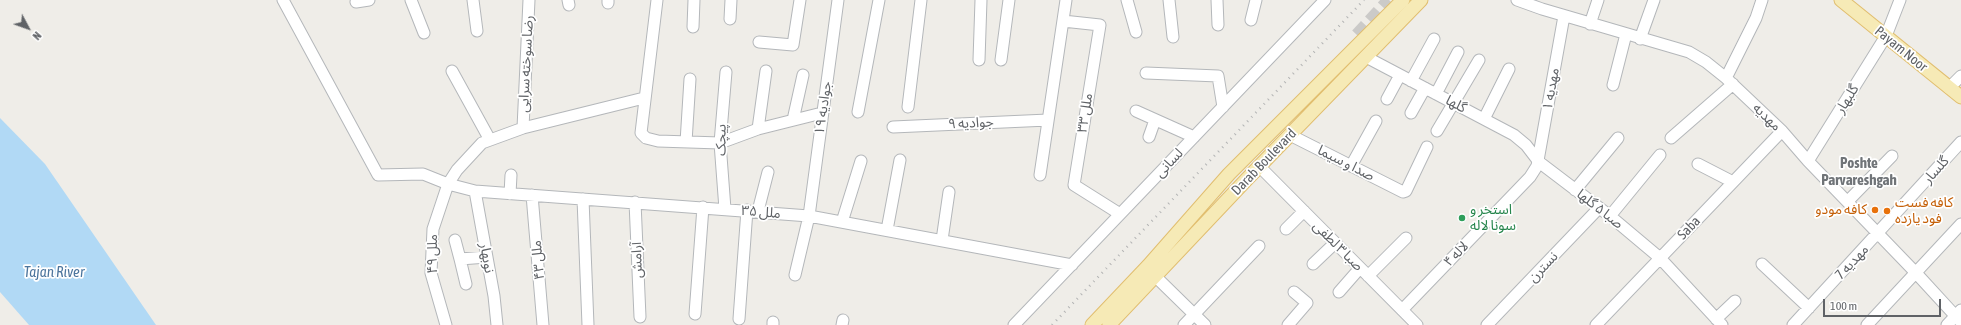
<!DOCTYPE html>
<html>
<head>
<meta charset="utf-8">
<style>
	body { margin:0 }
	#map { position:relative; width:1961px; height:325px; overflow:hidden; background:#efede8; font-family:"Asap Condensed",sans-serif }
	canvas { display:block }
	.north { position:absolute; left:8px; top:8px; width:40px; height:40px; -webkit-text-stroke:3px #fff; paint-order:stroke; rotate:131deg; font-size:11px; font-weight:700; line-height:16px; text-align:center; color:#5f6266 }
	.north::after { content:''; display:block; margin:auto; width:14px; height:18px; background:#5f6266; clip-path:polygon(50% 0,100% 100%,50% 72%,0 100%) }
	.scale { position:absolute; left:1823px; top:299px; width:118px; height:18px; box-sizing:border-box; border:2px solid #5f6266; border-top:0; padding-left:5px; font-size:12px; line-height:14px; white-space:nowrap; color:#5f6266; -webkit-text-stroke:3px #fff; paint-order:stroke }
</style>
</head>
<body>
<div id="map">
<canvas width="1961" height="325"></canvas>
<div class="north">N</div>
<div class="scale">100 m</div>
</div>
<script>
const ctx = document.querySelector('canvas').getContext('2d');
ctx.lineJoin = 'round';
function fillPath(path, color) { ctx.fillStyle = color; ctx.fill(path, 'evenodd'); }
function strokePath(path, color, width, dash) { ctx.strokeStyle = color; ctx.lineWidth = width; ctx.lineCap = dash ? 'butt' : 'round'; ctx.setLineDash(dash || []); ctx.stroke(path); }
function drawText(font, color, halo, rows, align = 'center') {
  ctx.font = font + ' "Asap Condensed","Noto Sans Arabic",sans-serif'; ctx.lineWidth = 3.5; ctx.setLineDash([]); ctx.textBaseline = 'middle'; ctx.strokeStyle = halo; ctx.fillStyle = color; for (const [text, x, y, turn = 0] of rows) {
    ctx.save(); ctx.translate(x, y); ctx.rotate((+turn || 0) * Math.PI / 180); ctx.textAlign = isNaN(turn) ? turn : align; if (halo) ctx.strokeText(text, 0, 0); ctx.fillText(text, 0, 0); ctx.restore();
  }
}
fillPath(new Path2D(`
	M0 118 45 164 156 325H29L0 292Z`), '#b1d9f5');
strokePath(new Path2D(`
	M1357 35 1389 0`), '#cbcac8', 13, [13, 6]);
const minor = new Path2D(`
	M283 0 378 175 423 174 448 184 475 191 809 216 1072 265
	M411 0 424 33
	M473 0 477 31
	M568 0 569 5
	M657 0 641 133 646 138 658 141 720 143 758 129 822 113
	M1127 0 1136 32
	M1169 0 1173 37
	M1217 0 1218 25
	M1517 0 1542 9 1689 52 1706 62 1726 78 1782 131 1808 161 1916 273 1961 322
	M356 2 369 0
	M608 3V0
	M730 19 731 0
	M1251 20 1256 0
	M1063 21 1100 25 1074 185 1120 214
	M1590 24 1598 0
	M693 27 694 0
	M1640 39 1654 0
	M759 42 793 45 800 0
	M1366 57 1514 135 1526 145 1539 162 1610 216 1660 258 1722 325
	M979 60 981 0
	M1001 60 1009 0
	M452 71 490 140
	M1146 73 1218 76 1223 107
	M1726 78 1756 18 1762 0
	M1411 81 1434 39
	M1613 85 1626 34
	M1949 88 1961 76
	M1436 94 1458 52
	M1387 99 1400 75
	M908 107 921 0
	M1136 111 1194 137
	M858 112 879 0
	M1411 113 1425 88
	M1484 119 1509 69
	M793 120 803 75
	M893 127 1048 120
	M523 128 529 0
	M758 129 766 71
	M1437 131 1479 60
	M1290 135 1403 192 1406 191 1427 147
	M1149 137 1155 120
	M1671 138 1733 84
	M686 142 690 79
	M1808 161 1886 36 1900 0
	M1698 164 1733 182
	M1259 166 1417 325
	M1351 166 1376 121
	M1040 175 1066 0
	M1575 190 1618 138
	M475 191 494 296 497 325
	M510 194 511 175
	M532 195 543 325
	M583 199 588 325
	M1848 201 1892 156
	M635 202 640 317
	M725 209 720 143 726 72
	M758 211 768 172
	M1610 216 1660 155
	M842 222 861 161
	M1286 229 1304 211
	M887 230 900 160
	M455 240 460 259
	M942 240 949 192
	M1313 264 1335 243
	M1762 264 1809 308
	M795 275 809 216 838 0
	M1368 276 1406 238
	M1156 277 1205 325
	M466 284 460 259 487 257
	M1339 292 1360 268
	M1402 310 1530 177 1537 166 1564 16
	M695 314 703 207
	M739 319 747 210
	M1716 319 1735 301
	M446 325 431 273 433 229 448 184 457 170 482 143 523 128 644 98
	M773 325V322
	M842 325 843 320
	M1014 325 1325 0
	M1184 325 1259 246
	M1288 325 1307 303 1294 292
	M1487 325 1599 208
	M1596 325 1782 131
	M1793 325 1961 142
	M1867 325 1961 224
	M1947 325 1961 310`);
const major = new Path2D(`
	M1841 0 1961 97
	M1092 325 1148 266 1229 174 1403 0
	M1109 325 1247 179 1421 0`);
strokePath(minor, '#b4b7ba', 13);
strokePath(major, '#e1be6f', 15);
strokePath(minor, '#fff', 11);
strokePath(major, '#f6eab6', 13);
strokePath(new Path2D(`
	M1052 325 1364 0`), '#b3b4b4', 2.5, [1, 5]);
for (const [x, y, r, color] of [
	[1875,210,4,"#e8710a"],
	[1887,211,4,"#e8710a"],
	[1462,218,4,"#2e9e5b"]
]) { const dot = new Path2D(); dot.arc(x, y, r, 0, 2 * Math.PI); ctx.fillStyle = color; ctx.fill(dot); strokePath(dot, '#fff', 1.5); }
drawText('14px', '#5f6266', '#fff', [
	["Payam Noor",1901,49,39],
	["رضا سوخته سرایی",526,64,-87],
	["مهدیه ۱",1551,89,-80],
	["گلبهار",1847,99,-58],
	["گلها",1456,104,28],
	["جوادیه ۱۹",823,108,-82],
	["ملل ۳۳",1085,113,-81],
	["مهدیه",1767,117,44],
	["جوادیه ۹",971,123,-3],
	["پیچک",721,140,-89],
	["Darab Boulevard",1264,162,-46],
	["لسانی",1169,163,-46],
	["صدا و سیما",1346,163,27],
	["گلسار",1936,170,-48],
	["صبا ۵ گلها",1600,209,38],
	["ملل ۳۵",761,212,5],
	["Saba",1689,228,-46],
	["صبا ۳ لطفی",1338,246,45],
	["ملل ۴۹",433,254,-90],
	["لاله ۴",1456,254,-46],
	["نوبهار",487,258,80],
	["ملل ۴۳",538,260,-95],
	["آرامش",637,260,-92],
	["مهدیه 7",1852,262,-47],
	["نسترن",1543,267,-46]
]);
drawText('14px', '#c56008', '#fff', [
	["کافه فست",1895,203],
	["فود یازده",1895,219],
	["کافه مودو",1867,210,"right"]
], 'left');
drawText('14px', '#27864d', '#fff', [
	["استخر و",1470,210],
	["سونا لاله",1470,226]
], 'left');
drawText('bold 15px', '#707478', '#fff', [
	["Poshte",1859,163],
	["Parvareshgah",1859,180]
]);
drawText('italic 15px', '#4c759d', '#fff', [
	["Tajan River",54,272]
]);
</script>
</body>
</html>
